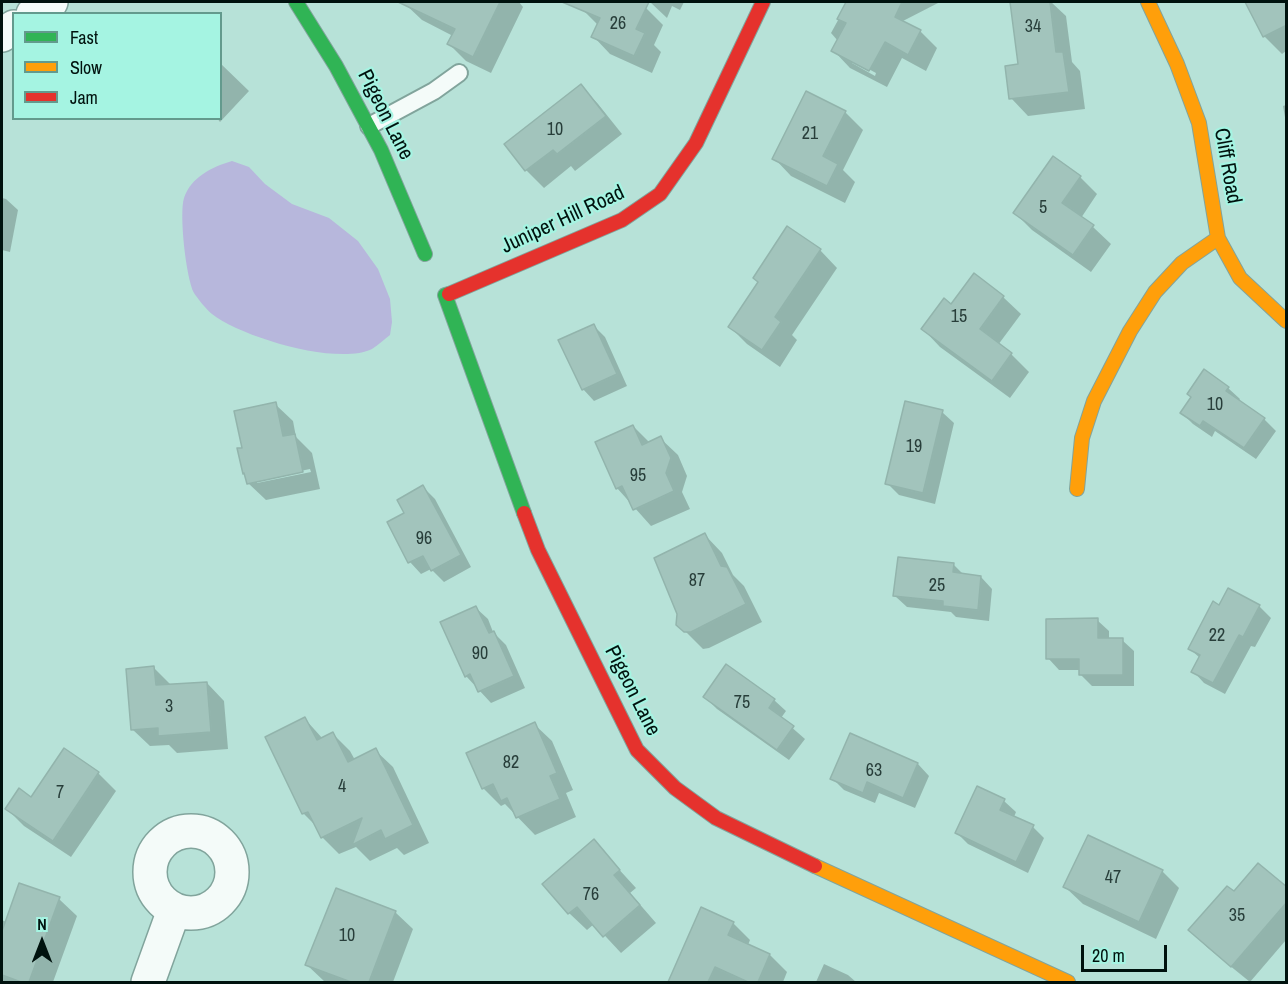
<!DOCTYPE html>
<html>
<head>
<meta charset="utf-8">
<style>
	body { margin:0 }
	#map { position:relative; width:1288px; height:984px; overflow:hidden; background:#b7e2d8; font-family:"Archivo Narrow",sans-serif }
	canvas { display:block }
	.frame { position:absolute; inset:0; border:3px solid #00120e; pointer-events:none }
	.legend { position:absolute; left:12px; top:12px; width:210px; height:108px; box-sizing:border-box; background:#a5f4e2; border:2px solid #639a8d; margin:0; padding:8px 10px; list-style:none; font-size:18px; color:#00120e }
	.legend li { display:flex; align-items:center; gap:12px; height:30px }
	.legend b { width:30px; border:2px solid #639a8d }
	.north { position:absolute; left:12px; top:912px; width:60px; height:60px; -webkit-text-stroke:4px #a5f4e2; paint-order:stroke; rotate:0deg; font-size:16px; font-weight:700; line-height:24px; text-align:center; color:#00120e }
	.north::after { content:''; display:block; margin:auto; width:21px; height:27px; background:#00120e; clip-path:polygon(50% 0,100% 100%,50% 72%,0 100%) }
	.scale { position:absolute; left:1081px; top:945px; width:86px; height:27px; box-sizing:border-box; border:3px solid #00120e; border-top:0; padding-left:8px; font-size:18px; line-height:21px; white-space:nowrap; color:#00120e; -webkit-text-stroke:4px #a5f4e2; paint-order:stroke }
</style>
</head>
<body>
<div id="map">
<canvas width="1288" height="984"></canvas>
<div class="frame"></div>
<ul class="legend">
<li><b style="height:8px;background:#30b455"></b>Fast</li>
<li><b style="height:8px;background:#ff9f0a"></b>Slow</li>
<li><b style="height:8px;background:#e5322d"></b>Jam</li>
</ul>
<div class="north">N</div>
<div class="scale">20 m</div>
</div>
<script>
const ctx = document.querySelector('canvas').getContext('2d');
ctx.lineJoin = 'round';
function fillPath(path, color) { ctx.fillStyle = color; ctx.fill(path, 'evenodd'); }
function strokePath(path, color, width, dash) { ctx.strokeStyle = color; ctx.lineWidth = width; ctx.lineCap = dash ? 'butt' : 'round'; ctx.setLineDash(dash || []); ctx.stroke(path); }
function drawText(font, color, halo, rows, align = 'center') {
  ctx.font = font + ' "Archivo Narrow",sans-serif'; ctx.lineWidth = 4.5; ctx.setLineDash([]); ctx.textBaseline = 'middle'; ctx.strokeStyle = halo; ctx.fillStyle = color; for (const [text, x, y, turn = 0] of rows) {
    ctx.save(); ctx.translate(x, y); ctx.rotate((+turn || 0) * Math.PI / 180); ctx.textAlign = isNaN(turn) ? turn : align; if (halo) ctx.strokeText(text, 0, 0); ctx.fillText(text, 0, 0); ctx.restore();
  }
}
fillPath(new Path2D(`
	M232 161 249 167 265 184 292 204 329 218 358 241 378 269 390 299 392 322 390 335C385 339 378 345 372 349 337 366 241 337 212 314 206 309 198 299 194 293 186 278 179 214 184 198 191 177 212 167 232 161Z`), '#b7b7dc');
fillPath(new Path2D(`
	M405 2H519L523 7 491 73 466 61 449 44 453 36 422 20 404 3Z
	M587 2H633L646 8 663 25 654 45 661 52 652 73 610 54 593 36 598 25 583 10Z
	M650 2H684L680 10 672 6 667 18Z
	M848 2H940L901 22 920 31 937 48 926 71 902 58 887 87 850 68 833 50 838 41 831 33ZM852 60 876 73 875 76 852 63Z
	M1026 2H1051L1066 16 1072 62 1080 71 1085 109 1028 116 1011 98 1020 66 1012 3Z
	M1246 2H1286V51L1282 54 1264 36Z
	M220 63 249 91 220 122 217 118H220Z
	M581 86 598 104 622 134 575 171 571 166 544 188 526 170 507 144Z
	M1286 105V123L1283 106Z
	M845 112 863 130 843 170 855 182 845 203 791 176 774 158Z
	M1080 177 1097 194 1081 218 1093 227 1111 244 1091 272 1032 230 1015 213Z
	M2 198 6 199 18 210 10 252 2 250Z
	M788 229 820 250 837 268 792 335 797 340 780 367 747 344 730 327 760 283Z
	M1003 297 1021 314 998 345 1011 354 1029 372 1010 398 940 347 923 329Z
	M593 325 605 337 627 386 594 401 583 389Z
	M1228 388 1240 399 1238 402 1264 419 1276 431 1256 459 1215 431 1212 437 1193 424 1182 413Z
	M275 404 293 421 296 437 312 453 320 489 266 500 248 483 244 473V449ZM310 469 311 472 257 483V480Z
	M942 412 954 423 935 504 899 495 887 483Z
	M633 426 650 443 660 438 678 455 687 476 682 492 690 509 651 526 617 488Z
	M423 487 435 499 471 567 444 582 431 569 421 574 410 562 389 523 406 514Z
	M705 535 722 553 733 575 744 586 762 622 709 648 703 649 678 624Z
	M953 564 964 575 981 577 992 589 989 621 956 617 951 612 907 607 895 596Z
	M1259 606 1271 618 1255 647 1251 646 1225 694 1204 683 1193 671 1200 658 1190 649 1220 607Z
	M476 608 488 619 493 632 506 645 525 688 491 703 466 676Z
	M1097 620 1109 631V640H1122L1134 651V686H1092L1080 674V670H1059L1048 658Z
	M154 668 172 686 207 683 224 701 228 749 177 753 169 745 150 746 132 729Z
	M705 697 774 700 786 711 781 718 805 739 789 760 717 709Z
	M305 719 323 739 333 734 350 751 355 760 375 750 393 767 429 843 404 855 397 848 370 861 356 847 339 854 322 837 317 827 304 814 267 738Z
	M534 724 552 741 573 790 566 793 576 817 535 835 505 804 501 806 483 788Z
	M64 750 98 773 116 791 71 857 24 826 7 809 32 799Z
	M918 764 929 776 915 808 879 793 875 803 844 790 832 778Z
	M1004 801 1016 812 1014 817 1033 827 1044 838 1028 873 968 844 956 832Z
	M593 841 636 888 630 893 656 923 621 953 594 924 587 930 569 913Z
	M1162 871 1179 888 1156 939 1083 904 1065 887Z
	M1286 889V940L1250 982 1208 948 1190 930Z
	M59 899 77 916 53 982H2V920L6 922Z
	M395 912 413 929 393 982H325L307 965Z
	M733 923 750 940 748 945 770 955 787 972 783 982H671L670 981Z
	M824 964 848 975 856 982H816Z`), '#0003');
const building = new Path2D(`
	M398 2H500L473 57 447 44 455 29Z
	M562 2H649L636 29 645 33 634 56 591 37 600 18Z
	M846 2H902L895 17 921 30 908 55 885 42 869 71 831 51 846 23 837 19Z
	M1010 2H1050L1056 52H1063L1069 92 1009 99 1005 66 1018 64Z
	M1245 2H1287V25L1263 37Z
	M581 84 606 116 557 154 553 150 525 171 504 144Z
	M806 91 846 111 823 156 838 164 827 186 772 159Z
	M1053 156 1081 176 1062 203 1094 225 1073 255 1013 213Z
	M787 226 821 249 775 317 781 322 762 350 728 327 758 282 753 278Z
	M974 273 1004 296 980 329 1012 353 992 381 921 329 944 298 951 304Z
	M594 324 617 374 582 390 558 340Z
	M1204 369 1229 387 1226 391 1265 418 1244 448 1203 421 1200 426 1180 413 1191 397 1187 394Z
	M905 401 943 410 923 493 885 484Z
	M276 402 283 436 295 434 303 472 247 484 244 473 243 474 237 448H242L234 411Z
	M633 425 642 445 661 436 671 458 666 473 674 491 633 510 622 486 616 489 595 442Z
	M423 485 461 555 431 571 423 556 408 563 387 522 404 513 397 500Z
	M705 533 721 566 727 567 746 604 691 632H684L676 625 677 614 654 558Z
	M898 557 954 563 953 572 981 576 978 610 943 606V601L893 596Z
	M1228 588 1260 605 1243 637 1239 635 1213 683 1191 672 1200 655 1188 649 1213 601 1219 605Z
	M476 606 489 633 494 631 514 676 478 692 470 674 465 677 440 622Z
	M1098 618V638H1123V675H1079V659H1046V619Z
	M726 664 775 699 769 708 794 726 777 750 703 697Z
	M154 666 156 685 207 682 211 732 158 736V728L131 730 126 669Z
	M305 717 317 740 333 732 348 762 376 748 413 825 385 839 381 830 352 845 362 818 321 838 308 812 302 814 265 737Z
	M535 722 557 773 550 776 560 799 516 818 507 798 501 801 493 784 482 789 466 753Z
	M850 733 918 763 903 798 867 782 863 793 830 779Z
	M64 748 99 772 53 841 5 809 19 788 31 797Z
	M977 786 1005 799 1000 810 1034 825 1016 862 955 833Z
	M1088 835 1163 870 1139 922 1063 887Z
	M594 839 620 870 614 875 640 905 603 937 577 907 568 914 542 884Z
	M1258 863 1287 887V902L1231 967 1188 930 1227 886 1234 891Z
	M19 883 60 897 29 982H21L2 975V931Z
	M336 888 396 911 369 982H351L305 965Z
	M701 907 734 922 728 935 770 954 758 982H748L715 967 708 982H668Z`);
fillPath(building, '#a2c4bc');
strokePath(building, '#92b4ac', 1.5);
const lane = new Path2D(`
	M369 126 434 91 459 73`);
const street = new Path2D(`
	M33 14 51 2
	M2 35 14 27
	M150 872a41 41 0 1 1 82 0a41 41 0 1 1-82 0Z
	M148 982 174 910`);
const fast = new Path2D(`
	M296 2 336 66 381 150 425 254
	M449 294 445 295 524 513`);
const slow = new Path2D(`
	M1148 2 1177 64 1199 123 1218 238 1240 278 1286 321
	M1077 489 1082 438 1094 401 1130 331 1155 292 1182 263 1218 238
	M815 866 1068 982`);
const jam = new Path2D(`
	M449 294 622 220 660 194 696 143 763 2
	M524 513 538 550 637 750 675 788 716 818 815 866`);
strokePath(lane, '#81a49c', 20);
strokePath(street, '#81a49c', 36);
strokePath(fast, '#81a49c', 16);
strokePath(slow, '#81a49c', 16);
strokePath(jam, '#81a49c', 16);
strokePath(lane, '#f4fbf9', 16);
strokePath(street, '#f4fbf9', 33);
strokePath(fast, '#30b455', 14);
strokePath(slow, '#ff9f0a', 14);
strokePath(jam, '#e5322d', 14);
drawText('18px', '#283e3a', null, [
	["26",618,24],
	["34",1033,27],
	["10",555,130],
	["21",810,134],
	["5",1043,208],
	["15",959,317],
	["10",1215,405],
	["19",914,447],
	["95",638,476],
	["96",424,539],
	["87",697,581],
	["25",937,586],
	["22",1217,636],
	["90",480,654],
	["75",742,703],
	["3",169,707],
	["82",511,763],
	["63",874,771],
	["4",342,787],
	["7",60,793],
	["47",1113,878],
	["76",591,895],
	["35",1237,916],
	["10",347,936]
]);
drawText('21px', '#00120e', '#a5f4e2', [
	["Pigeon Lane",385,115,63],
	["Cliff Road",1227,166,80],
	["Juniper Hill Road",563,220,-25],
	["Pigeon Lane",632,691,63]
]);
</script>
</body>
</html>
